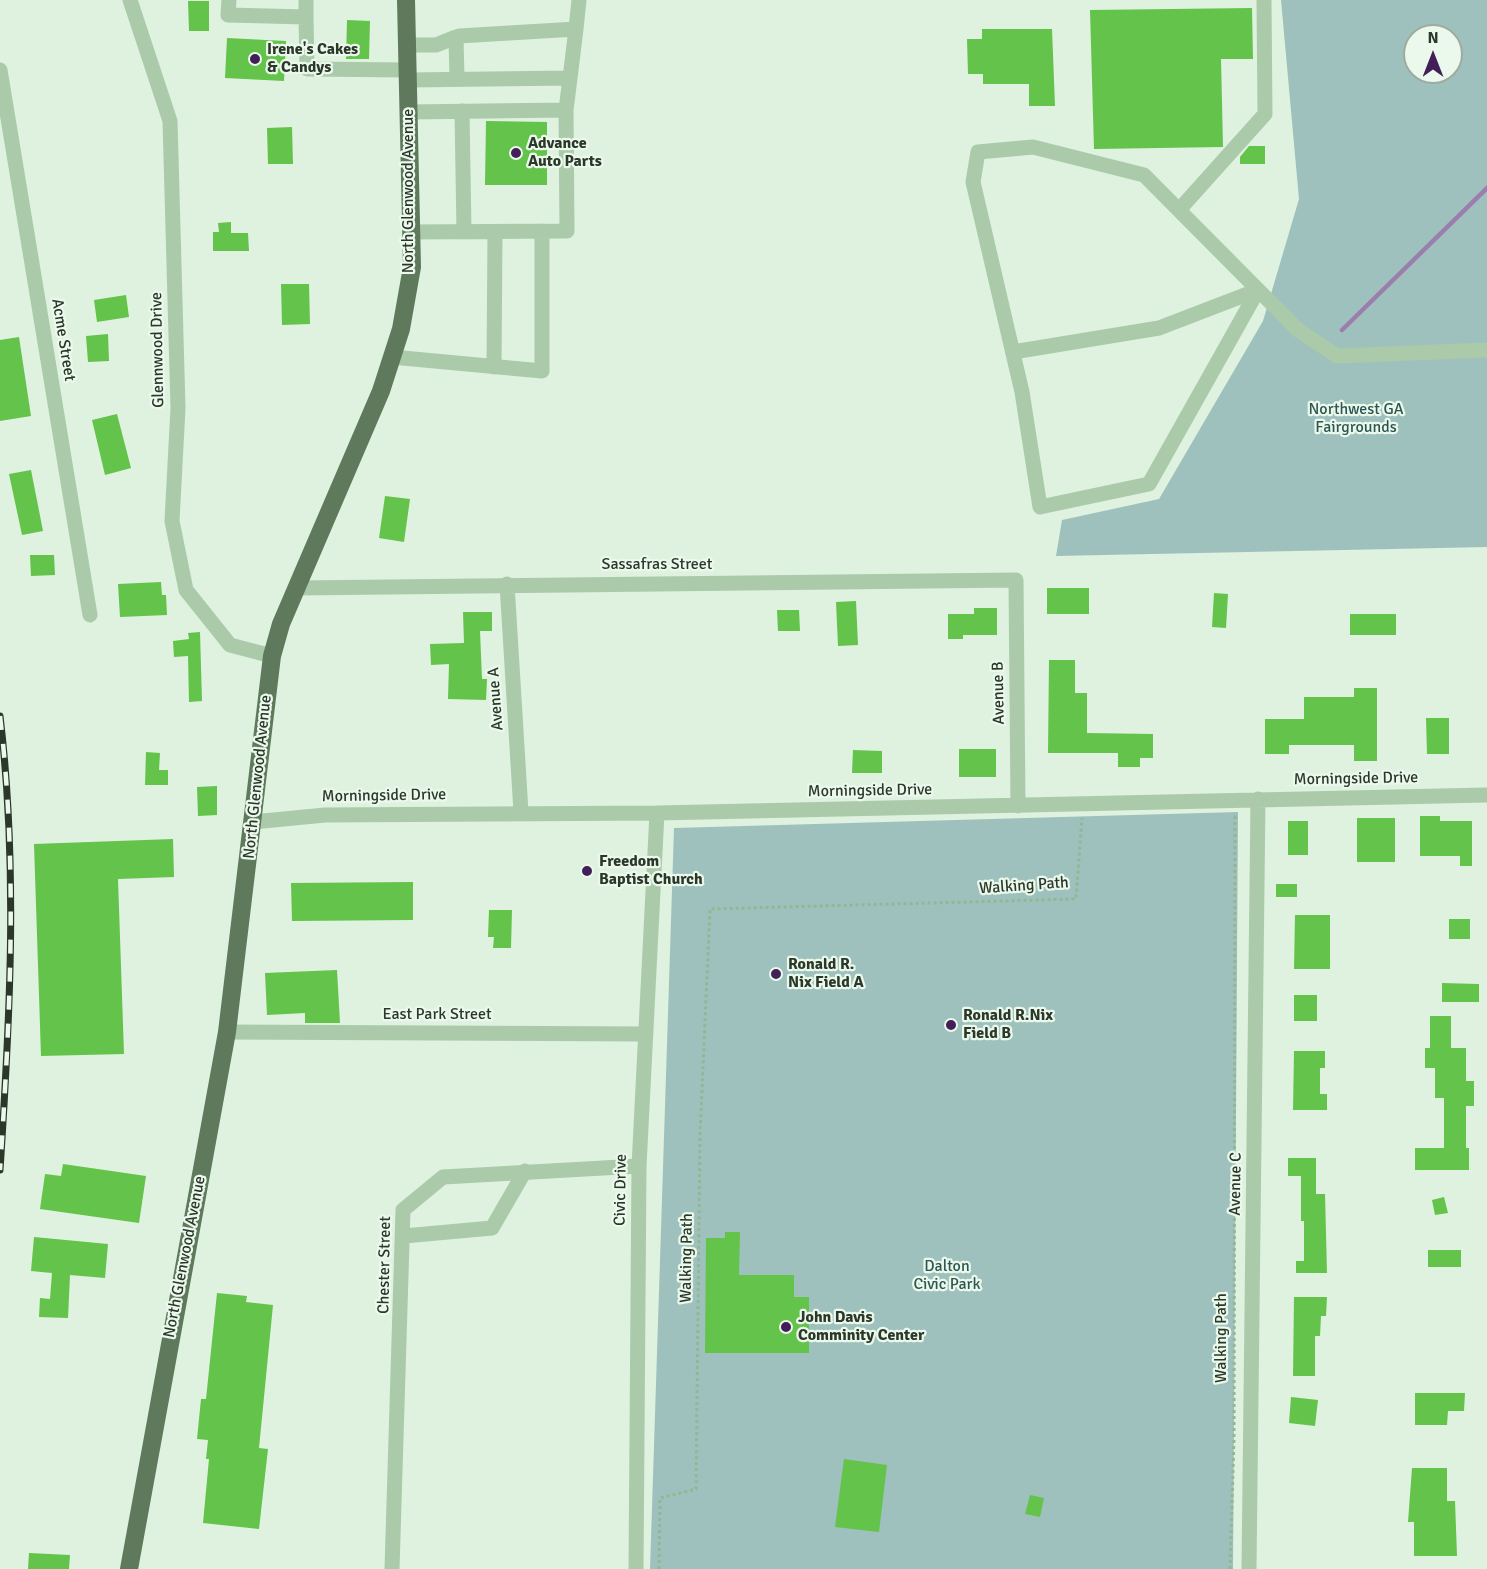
<!DOCTYPE html>
<html>
<head>
<meta charset="utf-8">
<style>
	body { margin:0 }
	#map { position:relative; width:1487px; height:1569px; overflow:hidden; background:#def2df; font-family:Signika,sans-serif }
	canvas { display:block }
	.north { position:absolute; left:1403px; top:24px; width:60px; height:60px; box-sizing:border-box; background:#eaf9ec; border:2px solid #9eab9e; border-radius:50%; rotate:0deg; font-size:16px; font-weight:700; line-height:24px; text-align:center; color:#2b3729 }
	.north::after { content:''; display:block; margin:auto; width:21px; height:27px; background:#431f58; clip-path:polygon(50% 0,100% 100%,50% 72%,0 100%) }
</style>
</head>
<body>
<div id="map">
<canvas width="1487" height="1569"></canvas>
<div class="north">N</div>
</div>
<script>
const ctx = document.querySelector('canvas').getContext('2d');
ctx.lineJoin = 'round';
function fillPath(path, color) { ctx.fillStyle = color; ctx.fill(path, 'evenodd'); }
function strokePath(path, color, width, dash) { ctx.strokeStyle = color; ctx.lineWidth = width; ctx.lineCap = dash ? 'butt' : 'round'; ctx.setLineDash(dash || []); ctx.stroke(path); }
function drawText(font, color, halo, rows, align = 'center') {
  ctx.font = font + ' Signika,sans-serif'; ctx.lineWidth = 4.5; ctx.setLineDash([]); ctx.textBaseline = 'middle'; ctx.strokeStyle = halo; ctx.fillStyle = color; for (const [text, x, y, turn = 0] of rows) {
    ctx.save(); ctx.translate(x, y); ctx.rotate((+turn || 0) * Math.PI / 180); ctx.textAlign = isNaN(turn) ? turn : align; if (halo) ctx.strokeText(text, 0, 0); ctx.fillText(text, 0, 0); ctx.restore();
  }
}
fillPath(new Path2D(`
	M1281 0H1487V547L1056 556 1062 520 1159 499 1263 321 1299 199ZM1415 36H1451V72H1415Z
	M1238 812 1233 1569H650L674 828Z`), '#9ec1bd');
strokePath(new Path2D(`
	M1342 330 1487 188`), '#9b7dae', 4.5);
fillPath(new Path2D(`
	M188 1H209V31H189Z
	M1252 8 1253 59H1221L1223 147 1094 149 1090 10Z
	M347 20 370 21 369 59H346Z
	M982 29H1052L1055 106H1029V84H983V74H968L967 39H982Z
	M227 38 286 41 284 81 225 78Z
	M486 121 547 122V185H485Z
	M292 127 293 164H268L267 128Z
	M1249 146H1265V164H1240V157Z
	M231 222V233H248L249 251H213V232H219L218 223Z
	M281 284H309L310 324 282 325Z
	M126 295 129 317 97 322 94 300Z
	M108 334 109 361 88 362 86 336Z
	M19 337 31 416 0 421V340Z
	M117 414 131 468 105 475 92 420Z
	M31 470 43 531 22 535 9 474Z
	M385 496 410 499 404 542 379 538Z
	M30 555H54L55 575 31 576Z
	M161 582 162 595H166L167 615 120 617 118 584Z
	M1047 588H1089V614H1047Z
	M1214 593 1228 594 1226 628 1212 627Z
	M856 601 858 645 838 646 836 602Z
	M974 608H997V635H963V639H948V614H974Z
	M777 610H799L800 631H778Z
	M463 612H492V631H480L482 679H487L486 700 448 699 449 664 431 665 430 644 464 643Z
	M1350 614H1396V635H1350Z
	M200 632 202 701 189 702 188 656 174 657 173 641 189 639 188 633Z
	M1049 660H1075V693H1087V733L1153 734V758H1140V767H1118V753H1048Z
	M1354 688H1377V761H1354V745H1289V754H1265V719H1304V697H1354Z
	M1426 718H1449V754H1427Z
	M959 749H996V777H959Z
	M853 750 882 751V773H852Z
	M146 752 160 753 159 770H168V785H145Z
	M217 786V815L198 816 197 787Z
	M1420 816H1440V821H1472V866H1460V856H1420Z
	M1357 818H1395V862H1357Z
	M1288 821H1308V855H1288Z
	M173 839 174 877 118 879 124 1054 41 1056 34 844Z
	M413 882V920L292 921 291 883Z
	M1276 884H1297V897H1276Z
	M489 910H512L511 948H493L494 937H488Z
	M1295 915H1330V969H1294Z
	M1449 919H1470V939H1449Z
	M337 970 340 1023H305V1013L267 1015 265 973Z
	M1442 983 1479 984V1002H1442Z
	M1294 995H1317V1021H1294Z
	M1430 1016H1451V1048H1466V1081H1474V1106H1466V1148H1469V1170H1415V1148H1444V1098H1435V1068H1425V1048H1430Z
	M1294 1051H1325V1068H1320V1094H1327V1110H1293Z
	M1288 1158H1316V1194H1325L1327 1273H1296V1261H1304V1221H1301V1176H1288Z
	M63 1164 146 1176 139 1223 40 1209 45 1174 61 1176Z
	M1444 1197 1448 1213 1435 1215 1432 1200Z
	M725 1232H740L739 1275H794V1297H809V1353H705L706 1238H725Z
	M34 1237 108 1244 105 1278 70 1275 68 1318 39 1317 40 1298 50 1299 52 1273 31 1271Z
	M1428 1250H1461V1267H1428Z
	M217 1293 247 1296 246 1302 273 1305 259 1448 268 1449 259 1529 203 1523 209 1459H206L208 1440 197 1439 201 1399H206Z
	M1294 1297H1327L1326 1316H1321L1320 1336H1315V1376H1293Z
	M1415 1393H1465L1464 1411H1448L1447 1425H1415Z
	M1291 1397 1318 1400 1315 1426 1289 1423Z
	M844 1459 887 1465 879 1532 835 1527Z
	M1412 1468H1447V1501H1455L1457 1556H1414V1522H1408Z
	M1030 1495 1044 1498 1040 1517 1025 1514Z
	M29 1553 70 1555 69 1569H28Z`), '#63c34a');
strokePath(new Path2D(`
	M659 1569 660 1498 696 1489 700 1135 710 909 1076 899 1082 818
	M1230 1569 1234 1438 1235 817H1232`), '#94b694', 3, [3, 3]);
strokePath(new Path2D(`
	M130 0 170 121 178 408 172 521 186 590 230 645 272 656
	M229 0 228 15 306 17V0
	M306 17 307 69 407 70
	M576 29 579 0
	M407 45H436L456 37
	M0 70 90 615
	M408 80 570 78 576 29 459 36 456 37 457 79
	M462 111 464 232
	M408 112 566 110
	M1179 210 1265 114 1264 0
	M411 232 567 231 566 110 570 78
	M1258 290 1149 484 1040 507 1022 392 973 182 978 152 1033 147 1144 175 1298 330 1337 356 1487 350
	M1013 352 1159 328 1258 290
	M392 357 542 371V231
	M494 367 495 232
	M507 584 521 812
	M298 588 1016 580 1018 806
	M253 822 325 815 657 813 1487 795
	M227 1032 646 1034
	M404 1236 492 1228 525 1171
	M392 1569 403 1210 443 1177 639 1166
	M636 1569 639 1166 657 813
	M1249 1569 1258 799`), '#aacaaa', 15);
strokePath(new Path2D(`
	M129 1569 227 1032 272 656 281 624 381 391 401 329 412 267 406 0`), '#5e795b', 18);
const rail = new Path2D(`
	M0 716C18 867 10 1018 0 1170`);
strokePath(rail, '#2b3729', 7);
strokePath(rail, '#eaf9ec', 4.5, [14]);
for (const [x, y, r, color] of [
	[255,59,6,"#431f58"],
	[516,153,6,"#431f58"],
	[587,871,6,"#431f58"],
	[776,974,6,"#431f58"],
	[951,1025,6,"#431f58"],
	[786,1327,6,"#431f58"]
]) { const dot = new Path2D(); dot.arc(x, y, r, 0, 2 * Math.PI); ctx.fillStyle = color; ctx.fill(dot); strokePath(dot, '#eaf9ec', 2); }
drawText('bold 16px', '#2b3729', '#eaf9ec', [
	["Irene's Cakes",267,50],
	["& Candys",267,68],
	["Advance",528,144],
	["Auto Parts",528,162],
	["Freedom",599,862],
	["Baptist Church",599,880],
	["Ronald R.",788,965],
	["Nix Field A",788,983],
	["Ronald R.Nix",963,1016],
	["Field B",963,1034],
	["John Davis",798,1318],
	["Comminity Center",798,1336]
], 'left');
drawText('16px', '#2b3729', '#eaf9ec', [
	["North Glenwood Avenue",409,191,-90],
	["Acme Street",63,340,81],
	["Glennwood Drive",158,350,-91],
	["Sassafras Street",657,565],
	["Avenue B",999,693,-91],
	["Avenue A",496,699,-94],
	["North Glenwood Avenue",258,777,-84],
	["Morningside Drive",1356,779,-1],
	["Morningside Drive",870,791,-1],
	["Morningside Drive",384,796,-1],
	["Walking Path",1024,886,-4],
	["East Park Street",437,1015],
	["Avenue C",1236,1184,-89],
	["Civic Drive",621,1190,-89],
	["North Glenwood Avenue",185,1257,-79],
	["Walking Path",687,1258,-89],
	["Chester Street",385,1265,-89],
	["Walking Path",1222,1338,-90]
]);
drawText('16px', '#2d5552', '#eaf9ec', [
	["Northwest GA",1356,410],
	["Fairgrounds",1356,428],
	["Dalton",947,1267],
	["Civic Park",947,1285]
]);
</script>
</body>
</html>
